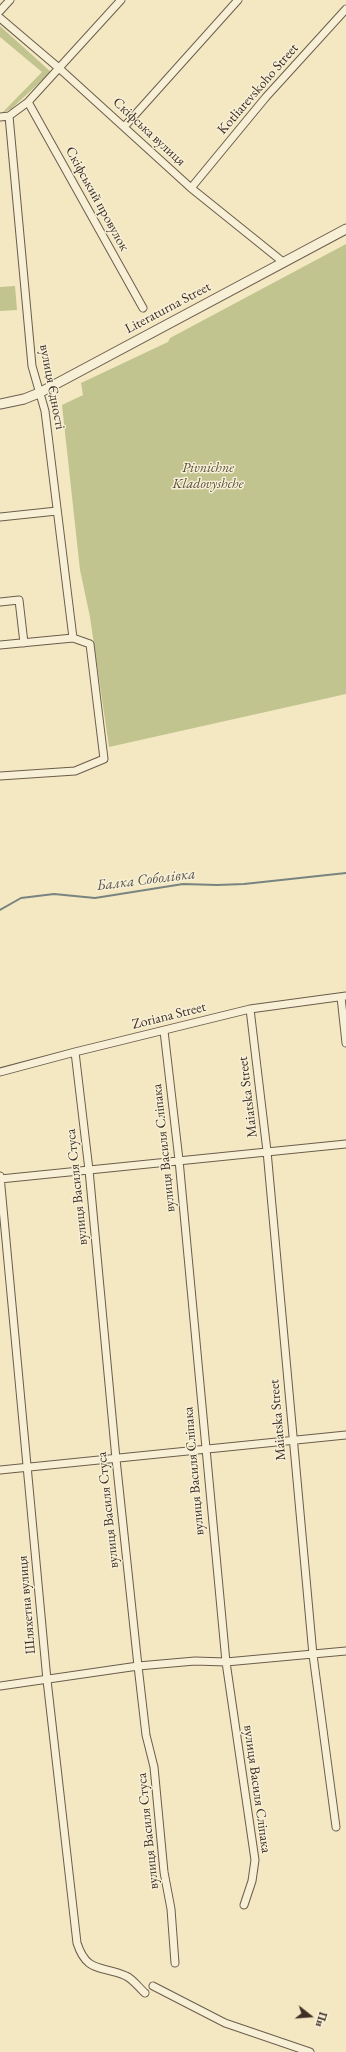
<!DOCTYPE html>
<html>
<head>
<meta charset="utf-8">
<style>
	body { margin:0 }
	#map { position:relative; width:346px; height:2052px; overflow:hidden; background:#f3e8c2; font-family:"EB Garamond",serif }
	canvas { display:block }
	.north { position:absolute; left:290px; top:1996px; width:40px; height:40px; -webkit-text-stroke:3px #f7f0d7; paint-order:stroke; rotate:107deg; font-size:11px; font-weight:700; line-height:16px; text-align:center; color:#3f2e25 }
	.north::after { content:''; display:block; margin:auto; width:14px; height:18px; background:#3f2e25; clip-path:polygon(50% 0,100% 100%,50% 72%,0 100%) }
</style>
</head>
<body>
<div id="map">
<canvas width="346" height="2052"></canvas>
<div class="north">Пн</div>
</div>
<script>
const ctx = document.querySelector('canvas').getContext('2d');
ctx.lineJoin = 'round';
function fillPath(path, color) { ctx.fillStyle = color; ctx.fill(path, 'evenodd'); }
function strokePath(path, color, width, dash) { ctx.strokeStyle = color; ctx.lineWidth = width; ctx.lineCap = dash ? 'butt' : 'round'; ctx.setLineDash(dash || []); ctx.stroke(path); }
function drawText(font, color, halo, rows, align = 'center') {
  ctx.font = font + ' "EB Garamond",serif'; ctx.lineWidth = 3; ctx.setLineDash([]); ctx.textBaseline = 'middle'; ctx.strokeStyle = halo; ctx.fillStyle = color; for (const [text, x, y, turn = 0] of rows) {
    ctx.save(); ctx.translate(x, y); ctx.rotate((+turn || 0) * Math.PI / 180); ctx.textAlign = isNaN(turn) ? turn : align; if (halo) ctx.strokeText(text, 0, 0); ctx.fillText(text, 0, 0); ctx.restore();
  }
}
fillPath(new Path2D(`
	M0 26 51 72 11 109 2 113 42 72 0 37Z
	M346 244V694L109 747 90 617 80 570 62 405 83 395 81 383 168 342 170 338Z
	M15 286 17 310 0 311V287Z`), '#c2c48f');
strokePath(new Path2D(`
	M0 910 21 898 54 894 95 898 183 884 217 885 244 884 346 873`), '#798480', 2);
const minor = new Path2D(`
	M0 11 10 0
	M0 18 60 69 191 188 283 262
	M28 102 143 308
	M9 116 32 366 45 411 73 638
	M0 117 9 116 28 102 121 0
	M124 127 238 0
	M191 188 266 97 346 9
	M0 517 57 511
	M0 602 19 600 24 643
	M0 645 73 638 90 644 104 759 75 771 0 776
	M341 997 346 1043
	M250 1009 267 1151 313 1655 336 1827
	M164 1031 179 1160 226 1662 255 1860 252 1881 244 1905
	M75 1052 89 1170 116 1459 138 1666 146 1735 154 1767 164 1872 171 1909 175 1963
	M0 1072 75 1052 250 1009 346 996
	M0 1176 47 1680 77 1943C87 1974 102 1965 126 1976 133 1979 139 1988 145 1993
	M0 1179 346 1144
	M0 1470 346 1435
	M0 1686 138 1666 195 1661 226 1662 346 1651
	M153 1986 225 2023 310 2052`);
const tertiary = new Path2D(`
	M0 404 24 399 39 393 346 229`);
strokePath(minor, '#6c5c4c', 9);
strokePath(tertiary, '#6c5c4c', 11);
strokePath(minor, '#f7f0d7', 7);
strokePath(tertiary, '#f7f0d7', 9);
drawText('14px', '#3f2e25', '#f7f0d7', [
	["Kotliarevskoho Street",258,89,-49],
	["Скіфська вулиця",149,132,43],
	["Скіфський провулок",97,199,61],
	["Literaturna Street",168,308,-28],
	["вулиця Єдності",52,387,79],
	["Zoriana Street",169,1016,-14],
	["Maiatska Street",248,1097,-97],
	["вулиця Василя Сліпака",164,1148,-96],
	["вулиця Василя Стуса",77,1187,-96],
	["Maiatska Street",278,1420,-95],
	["вулиця Василя Сліпака",194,1471,-95],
	["вулиця Василя Стуса",108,1510,-96],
	["Шляхетна вулиця",27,1605,-95],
	["вулиця Василя Сліпака",257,1789,82],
	["вулиця Василя Стуса",148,1831,-96]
]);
drawText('italic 14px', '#594c3a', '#f7f0d7', [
	["Pivnichne",208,468],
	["Kladovyshche",208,484]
]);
drawText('italic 15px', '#57524b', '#f7f0d7', [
	["Балка Соболівка",146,880,-7]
]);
</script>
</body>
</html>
